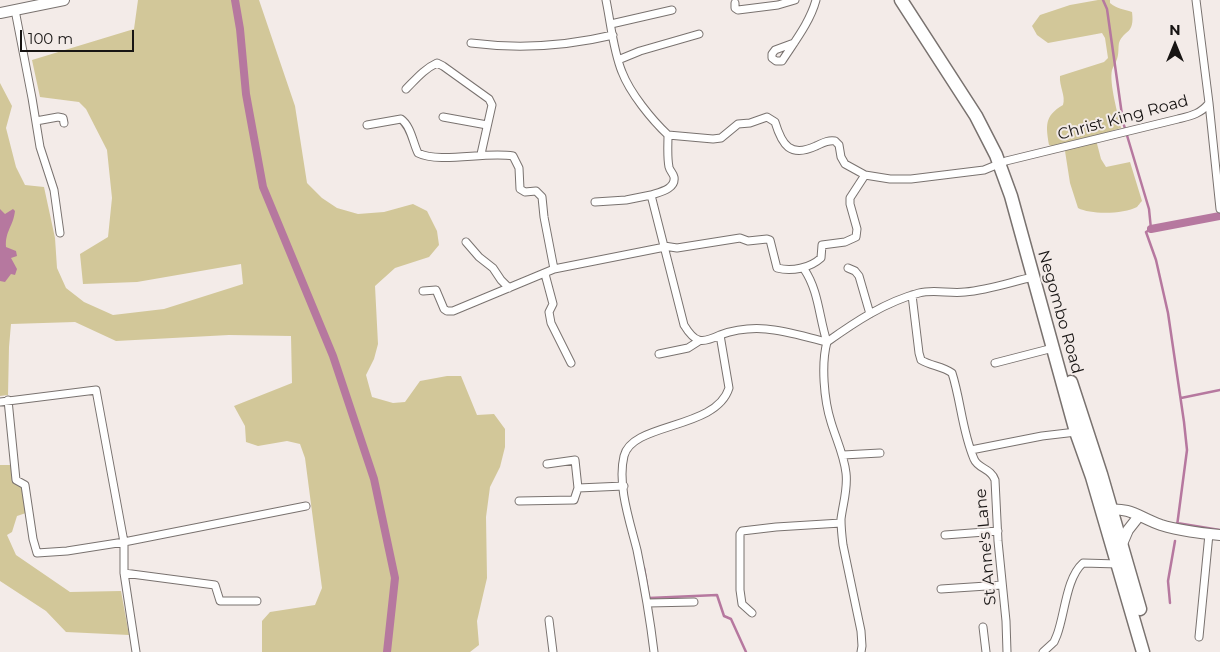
<!DOCTYPE html>
<html>
<head>
<meta charset="utf-8">
<style>
	body { margin:0 }
	#map { position:relative; width:1220px; height:652px; overflow:hidden; background:#f3ebe8; font-family:Montserrat,sans-serif }
	canvas { display:block }
	.north { position:absolute; left:1150px; top:20px; width:50px; height:50px; -webkit-text-stroke:4px #f3ebe8; paint-order:stroke; rotate:0deg; font-size:14px; font-weight:700; line-height:20px; text-align:center; color:#181514 }
	.north::after { content:''; display:block; margin:auto; width:18px; height:22px; background:#181514; clip-path:polygon(50% 0,100% 100%,50% 72%,0 100%) }
	.scale { position:absolute; left:20px; top:30px; width:114px; height:22px; box-sizing:border-box; border:2px solid #181514; border-top:0; padding-left:6px; font-size:15px; line-height:18px; white-space:nowrap; color:#181514; -webkit-text-stroke:4px #f3ebe8; paint-order:stroke }
</style>
</head>
<body>
<div id="map">
<canvas width="1220" height="652"></canvas>
<div class="north">N</div>
<div class="scale">100 m</div>
</div>
<script>
const ctx = document.querySelector('canvas').getContext('2d');
ctx.lineJoin = 'round';
function fillPath(path, color) { ctx.fillStyle = color; ctx.fill(path, 'evenodd'); }
function strokePath(path, color, width, dash) { ctx.strokeStyle = color; ctx.lineWidth = width; ctx.lineCap = dash ? 'butt' : 'round'; ctx.setLineDash(dash || []); ctx.stroke(path); }
function drawText(font, color, halo, rows, align = 'center') {
  ctx.font = font + ' Montserrat,sans-serif'; ctx.lineWidth = 4; ctx.setLineDash([]); ctx.textBaseline = 'middle'; ctx.strokeStyle = halo; ctx.fillStyle = color; for (const [text, x, y, turn = 0] of rows) {
    ctx.save(); ctx.translate(x, y); ctx.rotate((+turn || 0) * Math.PI / 180); ctx.textAlign = isNaN(turn) ? turn : align; if (halo) ctx.strokeText(text, 0, 0); ctx.fillText(text, 0, 0); ctx.restore();
  }
}
fillPath(new Path2D(`
	M138 0H259L295 106 307 183 322 198 337 208 358 214 384 212 413 204 427 211 437 231 439 245 429 257 395 268 375 286 378 344 374 359 366 375 372 397 393 403 405 402 420 381 447 376H461L477 415 494 414 505 429V447L500 467 490 487 486 517 487 578 477 621 479 645 470 652H262V621L270 612 315 605 322 588 305 458 300 444 287 441 258 446 246 442 245 426 234 406 292 383 291 336 229 335 116 341 75 322 11 324 9 347 8 395 0 396V83L12 106 6 128 16 167 25 185 44 187 55 238 57 268 66 288 84 302 113 315 164 309 243 284 241 264 137 282 83 284 80 254 108 237 112 198 107 150 86 109 79 102 40 97 32 60 134 29Z
	M1098 0H1110V3C1117 9 1124 9 1132 12 1135 35 1124 29 1119 43 1118 48 1119 54 1117 59 1116 63 1113 66 1112 70 1109 83 1118 114 1121 128L1095 136 1101 159 1106 167 1130 162 1142 201C1141 202 1137 207 1137 207 1124 214 1091 215 1078 208L1070 183 1065 151 1049 145C1046 126 1044 116 1063 105 1066 96 1059 86 1060 76L1104 62 1108 58 1105 38 1102 33 1048 43 1037 35 1032 26 1040 15 1070 5Z
	M0 465H11L12 482 22 487 26 513 17 516 12 532 7 535 16 555 70 592 121 591 129 635 66 632 46 611 0 581Z`), '#d2c799');
fillPath(new Path2D(`
	M0 209 5 214 13 209 15 211C13 227 5 231 6 247L16 251 17 256 11 258 17 269 15 275 11 274 5 282 0 281Z`), '#b6789f');
strokePath(new Path2D(`
	M1103 0 1107 9 1123 122 1149 209 1151 229 1146 232 1156 260 1168 313 1184 422 1187 450 1177 526
	M1181 398 1220 390
	M1177 523 1220 530
	M644 568 649 598 717 595 724 616 731 619 746 652
	M1170 603 1168 581 1175 541`), '#b6789f', 2.5);
strokePath(new Path2D(`
	M235 0 240 29 246 94 263 187 333 356 374 479 395 578 387 652
	M1151 229 1220 216`), '#b6789f', 8);
const street = new Path2D(`
	M606 0C611 24 613 50 622 72 630 93 652 120 668 135 668 145 667 157 669 167 670 171 673 173 674 177 676 189 660 192 651 195L684 325C695 343 701 344 720 335
	M735 3V8L738 10 778 5 795 0
	M15 10 32 98 40 147 54 190 60 233
	M611 24 672 10
	M471 43C518 49 567 46 613 35
	M794 43 775 50 772 54V58L776 61H782C795 41 810 22 816 0
	M618 60 640 51 699 34
	M406 89C416 79 424 69 437 63L443 66 489 99 492 105 481 154
	M1209 103 1220 209
	M443 117 487 125
	M36 121 58 117 63 118 64 123
	M367 125 401 119C411 126 413 143 418 153 440 164 486 151 513 156L519 168 520 189 525 192 536 191 542 197 544 217 554 269
	M668 135 713 139 721 138 738 124 750 123 767 117 775 122C782 145 790 158 816 146 823 143 827 140 835 141L839 145 841 157 845 164 865 175 890 179H911L984 170 1006 161 1178 119C1190 116 1201 114 1209 103L1196 0
	M595 202 626 200 651 195
	M466 242 479 257 493 268 501 280 509 288
	M664 246 677 248 740 238 748 241 767 239 770 240 777 268C792 272 810 268 821 258L822 245 845 242 856 237 857 229 850 204V198L865 175
	M848 268 855 271 859 276 870 314
	M804 269C819 291 819 318 827 342
	M545 274 553 304 549 312 551 323 571 363
	M423 291 436 290 444 309 447 311H453L554 269 665 247
	M912 295 919 353 921 360C931 366 942 366 952 373 961 401 962 431 974 459 978 469 991 468 995 480L998 541 1006 621 1007 652
	M659 354 688 348 699 341
	M995 363 1053 348
	M8 400 16 480 25 485 33 539 37 553 67 551 124 542 306 506
	M0 402 96 390 124 542V573L136 652
	M971 450 1042 436 1076 432
	M843 455 880 453
	M578 488 624 486
	M519 501 574 500 578 488 575 460 547 464
	M945 535 998 531
	M124 573 215 585 220 601H257
	M941 589 1002 585
	M648 603 694 602
	M752 613 742 604 740 590V534L742 531 776 527 841 523
	M549 620 553 652
	M983 627 986 652
	M1199 637 1209 534
	M654 652C650 618 644 584 637 550 630 522 617 485 624 456 632 422 716 430 729 388L720 335C759 321 789 333 827 342
	M861 652 862 646 861 631 843 545C842 537 841 528 841 519 843 503 848 489 846 473 844 455 836 439 831 422 824 400 821 364 827 342 855 322 885 302 919 293 934 289 950 294 965 292 988 290 1011 282 1033 277
	M1043 652 1054 642 1057 635C1065 614 1066 578 1083 563L1118 564`);
const primary = new Path2D(`
	M0 13 64 0
	M1105 510C1132 507 1138 517 1161 525 1180 531 1200 533 1220 535
	M1122 544 1128 530 1139 516`);
const highway = new Path2D(`
	M901 0 976 116 996 155 1011 196 1076 432 1092 477 1143 652
	M1071 382 1101 474 1140 609`);
strokePath(street, '#79726f', 9);
strokePath(primary, '#79726f', 12);
strokePath(highway, '#79726f', 15);
strokePath(street, '#fff', 7);
strokePath(primary, '#fff', 10);
strokePath(highway, '#fff', 12);
drawText('16px', '#181514', '#f3ebe8', [
	["Christ King Road",1123,118,-15],
	["Negombo Road",1060,312,74],
	["St Anne's Lane",986,547,-95]
]);
</script>
</body>
</html>
